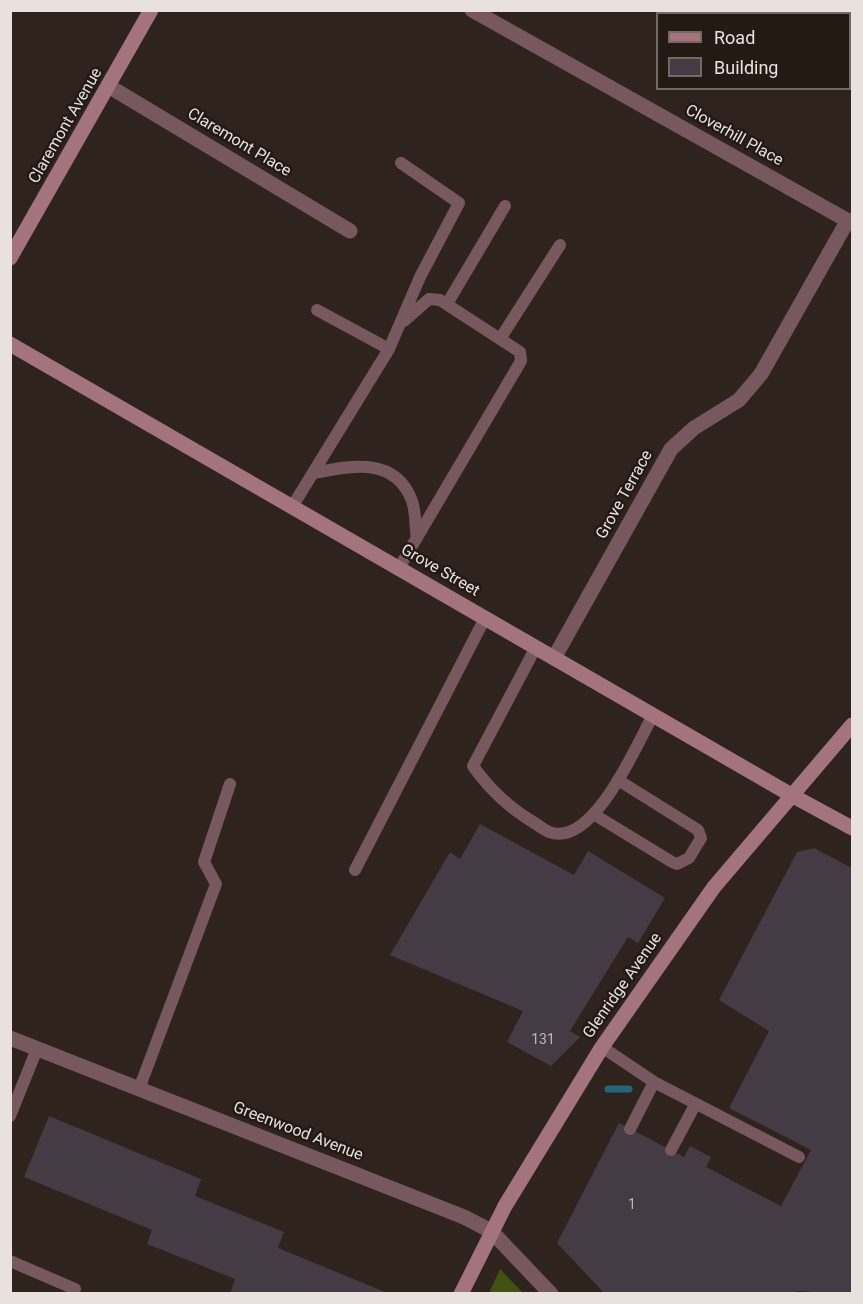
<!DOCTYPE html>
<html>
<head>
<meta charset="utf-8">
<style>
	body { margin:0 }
	#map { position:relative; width:863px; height:1304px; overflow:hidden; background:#2e231d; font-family:Roboto,sans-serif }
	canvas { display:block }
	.frame { position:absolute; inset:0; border:12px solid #e9e1dd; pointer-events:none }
	.legend { position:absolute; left:656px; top:12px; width:195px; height:78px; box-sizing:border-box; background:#241a14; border:2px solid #736a64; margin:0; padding:8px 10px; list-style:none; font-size:18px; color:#e9e1dd }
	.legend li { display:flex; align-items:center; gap:12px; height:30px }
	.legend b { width:30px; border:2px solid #736a64 }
</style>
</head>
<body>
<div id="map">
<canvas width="863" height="1304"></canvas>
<div class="frame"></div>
<ul class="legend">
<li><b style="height:8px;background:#a4747e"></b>Road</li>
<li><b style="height:16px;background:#453b44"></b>Building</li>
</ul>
</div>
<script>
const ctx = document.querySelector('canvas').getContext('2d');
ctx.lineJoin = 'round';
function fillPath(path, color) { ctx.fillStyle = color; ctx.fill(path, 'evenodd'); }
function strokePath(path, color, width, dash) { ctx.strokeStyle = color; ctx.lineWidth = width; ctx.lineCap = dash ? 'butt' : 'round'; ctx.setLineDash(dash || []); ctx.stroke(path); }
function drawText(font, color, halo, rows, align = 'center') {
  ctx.font = font + ' Roboto,sans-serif'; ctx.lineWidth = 5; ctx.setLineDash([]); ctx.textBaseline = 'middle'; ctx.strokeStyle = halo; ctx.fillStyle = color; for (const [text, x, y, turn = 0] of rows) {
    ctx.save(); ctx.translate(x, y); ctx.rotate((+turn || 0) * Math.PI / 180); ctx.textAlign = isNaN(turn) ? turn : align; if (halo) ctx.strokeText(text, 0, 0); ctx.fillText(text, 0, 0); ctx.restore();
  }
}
fillPath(new Path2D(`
	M500 1269 523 1293H489Z`), '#405111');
strokePath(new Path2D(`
	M608 1089H629`), '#226779', 7);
fillPath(new Path2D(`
	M480 824 574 875 588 851 665 898 638 943 628 937 570 1031 580 1037 551 1066 507 1042 523 1011 390 955 450 852 460 859Z
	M814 848 852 868V1294L796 1291 795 1294H605L557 1243 619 1123 684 1157 690 1146 711 1157 706 1167 781 1206 811 1150 729 1108 769 1031 719 1000 797 852Z
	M49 1116 201 1179 195 1196 284 1232 278 1248 390 1294H230L235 1279 147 1244 152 1230 24 1177Z`), '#453b44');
strokePath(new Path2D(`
	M447 304 505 206
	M317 310 389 349
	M500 339 560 245
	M315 473C352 465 396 457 412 501 416 512 415 527 417 538
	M292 507 389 349 420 277 459 203 401 163
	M399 568 521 361 520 352 440 300 429 299 404 321
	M536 647 473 766C490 790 508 807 533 822 538 825 544 830 549 832 593 849 637 744 653 715
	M595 815 672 862 677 864 689 858 701 838 698 830 618 780
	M355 870 485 618
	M602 1047 654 1082 799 1157
	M139 1089 216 884 204 862 230 784
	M10 1116 37 1049
	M630 1129 654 1082
	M671 1150 695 1105
	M10 1261 75 1289`), '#77585f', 12);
strokePath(new Path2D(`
	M472 10 852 223
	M110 87 350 231
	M554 658 671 449 694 428 739 400 761 374 848 220
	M10 1038 464 1217 491 1231 551 1294`), '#77585f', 15);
strokePath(new Path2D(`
	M10 258 151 10
	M10 344 793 796 852 828
	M461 1294 505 1206 602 1047 714 887 852 725`), '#a4747e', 15);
drawText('14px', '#c0b8b7', null, [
	["131",543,1040],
	["1",632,1205]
]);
drawText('16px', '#e9e1dd', '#241a14', [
	["Claremont Avenue",66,126,-60],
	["Cloverhill Place",734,136,29],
	["Claremont Place",239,143,31],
	["Grove Terrace",625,495,-61],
	["Grove Street",440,571,30],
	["Glenridge Avenue",623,986,-55],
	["Greenwood Avenue",298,1132,21]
]);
</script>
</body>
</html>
